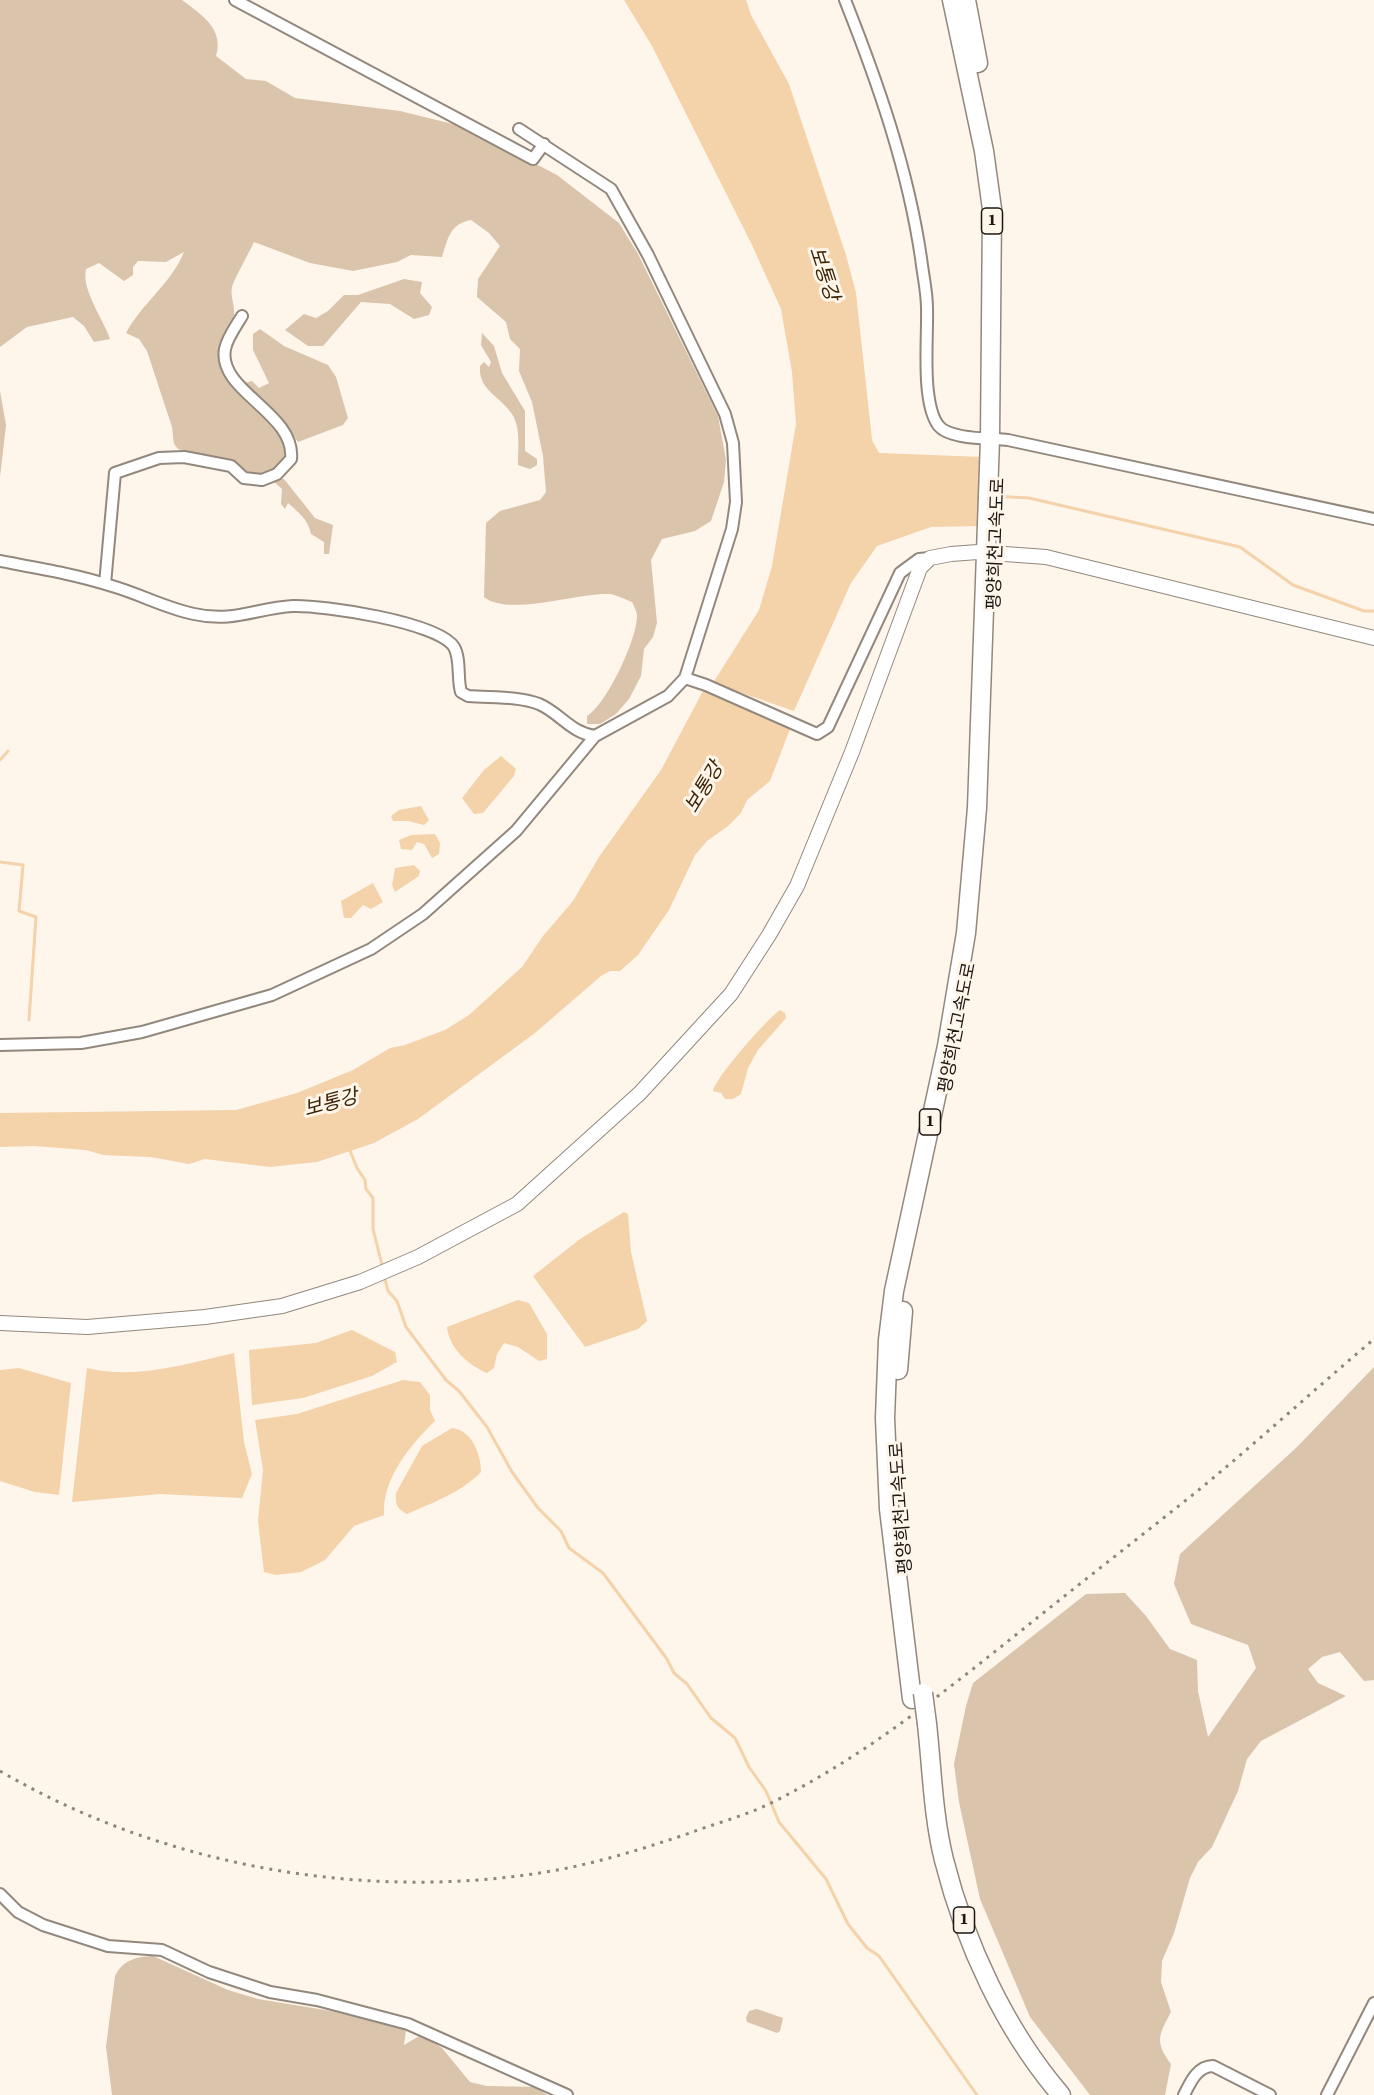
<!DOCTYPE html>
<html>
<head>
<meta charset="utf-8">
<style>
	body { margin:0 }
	canvas { display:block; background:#fef5eb }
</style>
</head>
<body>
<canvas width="1374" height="2095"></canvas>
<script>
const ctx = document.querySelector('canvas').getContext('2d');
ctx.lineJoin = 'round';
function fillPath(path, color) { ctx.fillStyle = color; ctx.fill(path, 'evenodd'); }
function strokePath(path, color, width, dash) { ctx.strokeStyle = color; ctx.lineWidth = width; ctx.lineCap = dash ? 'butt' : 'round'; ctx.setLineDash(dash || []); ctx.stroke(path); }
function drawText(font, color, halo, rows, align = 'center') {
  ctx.font = font + ' "Source Serif 4","Noto Sans KR",serif'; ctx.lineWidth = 6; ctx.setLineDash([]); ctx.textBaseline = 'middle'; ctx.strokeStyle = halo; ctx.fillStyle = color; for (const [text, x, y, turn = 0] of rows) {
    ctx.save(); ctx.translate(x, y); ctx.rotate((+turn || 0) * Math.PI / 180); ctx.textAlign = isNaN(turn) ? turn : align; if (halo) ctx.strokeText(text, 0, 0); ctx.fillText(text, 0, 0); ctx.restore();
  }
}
fillPath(new Path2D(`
	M0 0H182C202 15 224 29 216 56L246 79 266 81 295 98 400 111 465 127 557 175 619 223 638 254 718 416 726 460 724 482 711 521 695 531 662 539 651 560 657 623 653 637 644 649 641 676 629 699 616 714 600 724H587V716C607 704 637 639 637 616 637 612 634 606 632 602 626 600 617 595 610 594 578 592 508 617 484 597L486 523 500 511 540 500 546 492 543 456 532 402 519 371 520 349 510 339 506 322 477 297 478 279 500 246 489 233 471 220C450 224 448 238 442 257L411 255 397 262 353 271 310 263 254 242C249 253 234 279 232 287 230 296 235 306 234 315 231 335 212 350 224 371 237 396 288 423 287 453 285 478 252 481 239 465L178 449 174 444 172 427 147 351 139 339 126 333C142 303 171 284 184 252L166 262 138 261 133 267V275L124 281 99 263 86 269C81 290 104 320 110 339L94 342 84 326 73 317 27 327 0 347Z
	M404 279 422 282 420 293 432 307 429 315 414 319 390 304 361 302 323 346H308L285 330 304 314 316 318 328 311 344 295H358Z
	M260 329 284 346 328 365 336 377 348 418 343 425 298 442 282 419 245 383 252 381 259 388 269 383 253 350V334Z
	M482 333 494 346 502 373 525 411V451L537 459V465L530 469 518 465C518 449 521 428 512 414 500 396 478 390 480 366L484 362 489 367 491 362 481 345Z
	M0 391 6 425 0 477Z
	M277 479H284L315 518 333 525 329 554H324V542L311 534C308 519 299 513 288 503L285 509 281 504 282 489 273 481Z
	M1374 1367V1680L1364 1681 1340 1652 1322 1657 1308 1669 1318 1683 1346 1696 1261 1741 1247 1759 1238 1791 1212 1847 1198 1862 1190 1878 1174 1933 1162 1961 1161 1982 1171 2012C1159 2035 1154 2041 1171 2064L1165 2095H1090L1030 2017 980 1899 959 1802 954 1764 966 1706 973 1683 1086 1594 1125 1593 1146 1616 1170 1649 1197 1660 1198 1691 1208 1737 1256 1668 1248 1645 1191 1624 1174 1584 1180 1554 1297 1447Z
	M153 1956 228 1990 258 1999 331 2011 406 2029 404 2045 421 2035 442 2048 470 2082 487 2086 536 2087 547 2095H112L106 2047 115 1976C123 1960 135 1957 153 1956Z
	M757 2009 783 2018 780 2031 777 2033 747 2022 746 2018 749 2011Z`), '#dac4ac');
fillPath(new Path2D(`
	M624 0H746L751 15 789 84 846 255 856 293 872 440 879 453 983 457 979 526 931 527 877 546 851 583 794 711 713 683 759 610 772 566 796 424 792 372 781 309 752 245 652 46Z
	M704 689 790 729 770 781 747 800 741 813 728 826 707 841 695 855 669 910 638 955 620 971H610L601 976 535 1033 418 1119 374 1143 317 1162 270 1167 205 1159 189 1164 151 1157 103 1155 86 1150 34 1146 0 1147V1113L236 1110 297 1093 353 1070 390 1048 405 1045 445 1030 469 1015 522 967 543 936 573 901 599 857 661 770Z
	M501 756 516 769 514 776 483 813 474 814 462 798 484 770Z
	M421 806 429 820 424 825 408 821H393L391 816 399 810Z
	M435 834 440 843 439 854 432 858 424 844 417 842 412 850 401 849 399 840 411 835Z
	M414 865 420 871 419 876 395 892 392 885 395 868Z
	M373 883 383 902 371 909 363 905 351 918H344L341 901Z
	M780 1010 785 1013 786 1018 758 1050 748 1068 741 1094 733 1099H725L721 1093 713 1091C716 1077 766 1020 780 1010Z
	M624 1212 628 1214 631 1252 647 1321 638 1329 585 1347 533 1276 580 1239Z
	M518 1300 529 1303 547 1334V1359L539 1361 518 1347 504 1343 497 1354 494 1368 487 1373C468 1365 449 1348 447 1327Z
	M352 1330 395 1352 397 1362 372 1376 303 1398 252 1405 249 1350 316 1343Z
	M234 1353 244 1442 252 1474 242 1498 160 1494 72 1502 87 1368C136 1380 185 1364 234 1353Z
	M19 1368 71 1383 59 1495 35 1492 0 1481V1370Z
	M403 1380 420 1382 430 1395V1410L435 1421C410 1445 382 1479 384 1515L354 1526 325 1560 301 1572 276 1575 264 1572 258 1521 263 1470 255 1420 297 1414Z
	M452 1428C472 1430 481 1454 481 1472 462 1492 432 1503 407 1514 397 1509 395 1504 396 1493L422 1446Z`), '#f4d2aa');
strokePath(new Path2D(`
	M993 496 1029 498 1240 547 1293 585 1364 611H1374
	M0 760 8 751
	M0 862 23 865 19 911 36 917 29 1020
	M349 1148 357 1168 365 1180 366 1189 373 1198V1229L383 1269
	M384 1275 388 1291 397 1301 406 1327 446 1380 459 1391 487 1427 512 1472 538 1508 561 1531 569 1548 603 1573 667 1659 674 1673 687 1684 711 1718 735 1738 749 1767 766 1791 779 1822 826 1879 848 1924 867 1948 879 1956 977 2095`), '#f4d2aa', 3);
const minor = new Path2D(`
	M235 0 533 159 544 144
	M845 0C878 83 908 169 921 258 923 275 927 292 927 308 928 338 921 401 938 425 949 440 991 438 1008 440L1374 519
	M519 129 611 189 648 255 725 414 733 443 736 502 732 529 685 678 706 685 817 734 828 727 900 573 919 559 930 558
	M0 561C37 568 75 574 112 586 140 594 165 608 194 614 234 623 256 608 293 606 323 605 438 622 454 647 461 659 457 679 461 692L468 696C491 698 518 696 539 704 560 713 571 733 595 736
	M105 584 115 473 159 458 184 457 231 466 244 478 262 480 277 474 291 459C296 413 217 391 225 349 227 338 236 326 242 316
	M0 1045 81 1043 142 1032 272 995 371 949 423 914 516 831 595 736 668 696 685 678
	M0 1894 18 1912 43 1925 108 1946 162 1950 209 1972 270 1992 317 2000 408 2024 567 2095
	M1184 2095C1190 2083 1197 2066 1213 2066L1270 2095
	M1327 2095 1374 2003`);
const secondary = new Path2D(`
	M0 1323 87 1327 205 1317 282 1306 360 1282 418 1257 517 1204 640 1093 731 994 769 935 797 886 852 752 920 568 930 558 951 554 978 552 1046 557 1374 638`);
const motorway = new Path2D(`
	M966 0 978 63
	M898 1370 903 1311
	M912 1699 889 1509 885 1418 888 1340 894 1291 947 1046 966 933 977 808 990 439 992 209 984 151 952 0
	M927 1724C932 1769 933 1816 944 1860 965 1943 1005 2030 1061 2095`);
strokePath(minor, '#92887d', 14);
strokePath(secondary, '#92887d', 16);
strokePath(motorway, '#92887d', 21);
strokePath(minor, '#fff', 10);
strokePath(secondary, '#fff', 14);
strokePath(motorway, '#fff', 18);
strokePath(new Path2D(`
	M0 1771C161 1865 361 1902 546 1872 595 1864 642 1849 690 1833 716 1823 745 1816 771 1803 872 1753 959 1680 1047 1610 1096 1571 1146 1532 1195 1493 1256 1443 1314 1390 1374 1339`), '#8c867f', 3, [3, 6]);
const motorwayBridge = new Path2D(`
	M923 1693 927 1724`);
strokePath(motorwayBridge, '#92887d', 21, []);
strokePath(motorwayBridge, '#fff', 18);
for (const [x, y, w] of [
	[992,221,21],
	[930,1122,21],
	[964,1920,21]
]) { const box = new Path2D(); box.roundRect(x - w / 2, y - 13, w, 26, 4.5); ctx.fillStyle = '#fef5eb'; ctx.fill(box); strokePath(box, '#1b1713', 1.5); }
drawText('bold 16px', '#1b1713', null, [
	["1",992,221],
	["1",930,1122],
	["1",964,1920]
]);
drawText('18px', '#1b1713', '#fef5eb', [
	["평양희천고속도로",997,544,-88],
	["평양희천고속도로",958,1028,-79],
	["평양희천고속도로",902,1508,-94]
]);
drawText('italic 20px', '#3c2505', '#fef5eb', [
	["보통강",823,274,72],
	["보통강",705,788,-59],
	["보통강",331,1104,-15]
]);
</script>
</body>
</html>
